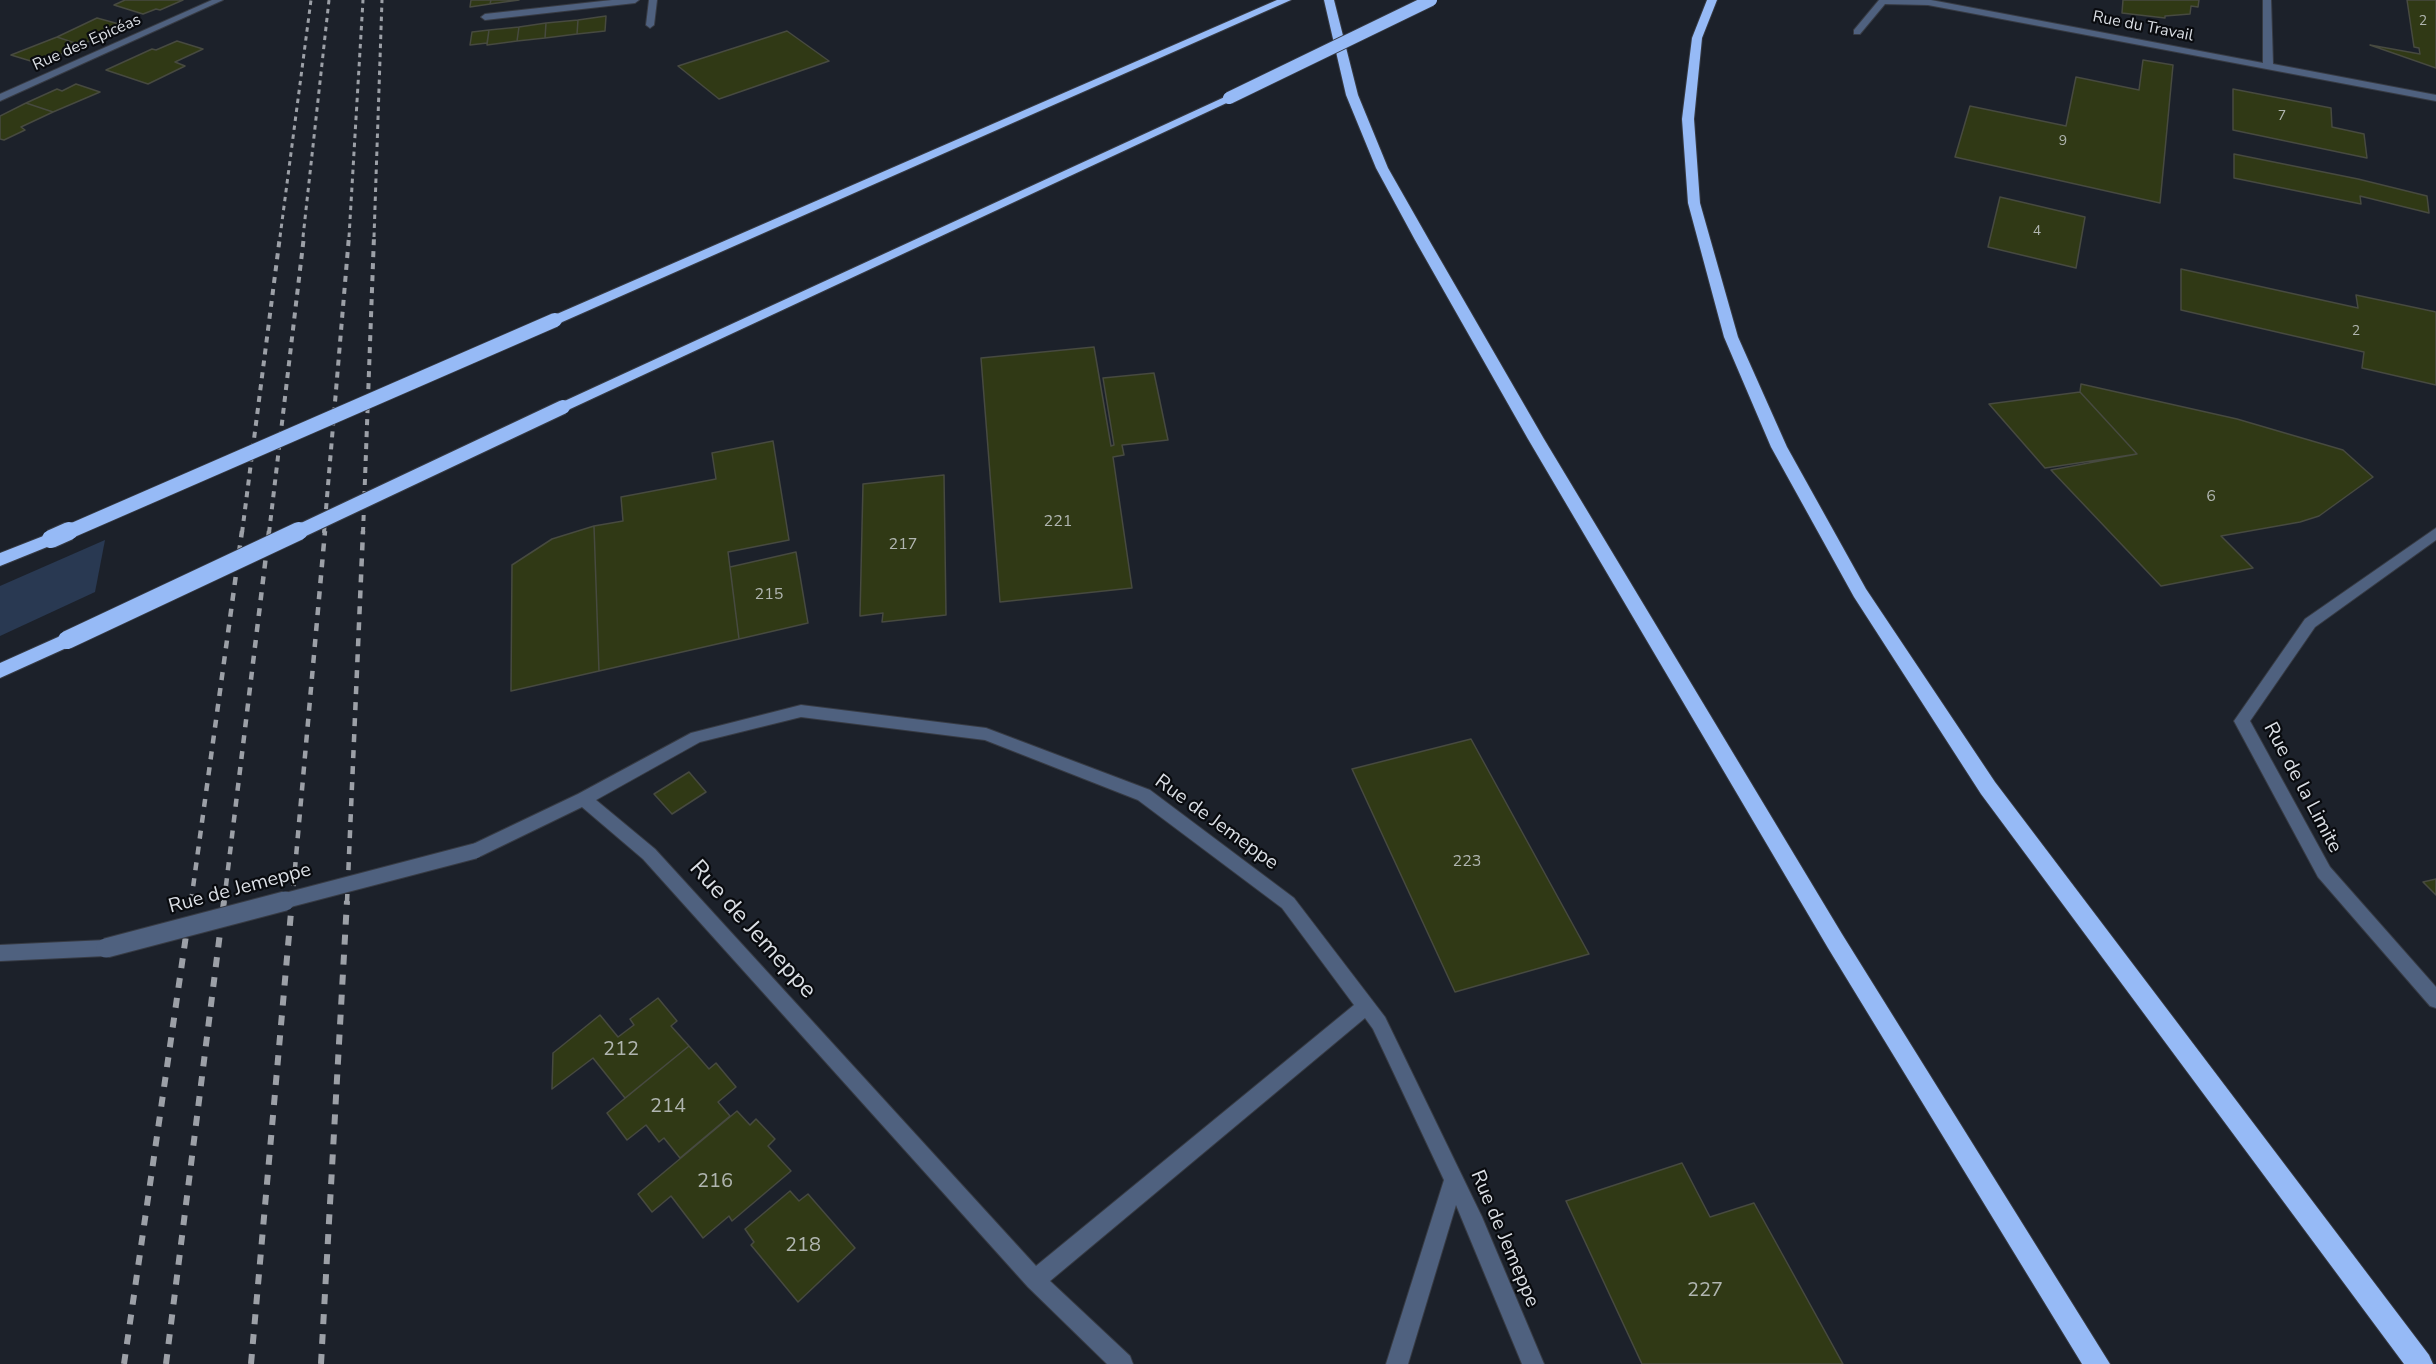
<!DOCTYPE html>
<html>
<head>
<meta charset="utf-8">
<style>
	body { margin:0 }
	canvas { display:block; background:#1c212a }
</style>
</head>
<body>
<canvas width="2436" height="1364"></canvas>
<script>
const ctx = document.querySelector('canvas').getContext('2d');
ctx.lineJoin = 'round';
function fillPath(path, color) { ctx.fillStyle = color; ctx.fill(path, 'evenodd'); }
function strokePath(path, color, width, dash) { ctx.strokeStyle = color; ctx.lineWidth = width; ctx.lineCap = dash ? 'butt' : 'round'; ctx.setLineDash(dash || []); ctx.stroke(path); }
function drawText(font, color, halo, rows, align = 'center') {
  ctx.font = font + ' "Nunito Sans",sans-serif'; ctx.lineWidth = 4.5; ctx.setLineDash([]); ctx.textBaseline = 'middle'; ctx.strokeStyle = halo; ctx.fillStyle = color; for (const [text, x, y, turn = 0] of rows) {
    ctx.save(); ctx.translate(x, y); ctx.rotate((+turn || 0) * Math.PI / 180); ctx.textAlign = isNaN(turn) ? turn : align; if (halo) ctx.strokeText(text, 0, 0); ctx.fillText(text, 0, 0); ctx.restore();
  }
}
fillPath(new Path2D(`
	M105 540 95 592 0 636V586Z`), '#293952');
const building = new Path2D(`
	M125 0H183L160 10 156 9 143 14 114 5Z
	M471 0H491L490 4 470 7Z
	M491 0H519L490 4Z
	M2123 0H2199L2198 7 2191 6 2190 14 2165 16V18L2122 13Z
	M2407 0H2436V68L2370 45 2420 54 2419 48 2414 47Z
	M606 16 605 31 577 34 578 20Z
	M97 18 119 24 107 30 112 31 81 45 57 37Z
	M578 20 577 34 545 38 546 23Z
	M546 23 545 38 517 41 519 27Z
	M519 27 517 41 487 45 489 30Z
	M489 30 487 43 470 45 472 32Z
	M787 31 829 61 719 99 678 66Z
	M57 37 81 45 52 58 47 56 34 62 11 55Z
	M177 41 203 49 175 62 185 66 148 84 106 70 152 49 156 50Z
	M2143 60 2173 65 2160 203 1955 157 1970 106 2066 126 2076 77 2139 90Z
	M76 84 100 92 53 112 26 103 57 89 62 91Z
	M2233 89 2331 108 2332 127 2364 134 2367 158 2233 130Z
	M26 103 53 112 21 127 25 130 4 140 0 139V116Z
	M2234 154 2358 179 2427 196 2429 213 2360 196 2361 204 2234 178Z
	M2000 197 2085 217 2076 268 1988 247Z
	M2181 269 2358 308 2356 295 2436 312V385L2362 368 2364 352 2181 310Z
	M1094 347 1111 446 1114 445 1103 378 1154 373 1168 440 1122 445 1124 455 1113 457 1132 588 1000 602 981 358Z
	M2081 384 2237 419 2343 450 2373 477 2319 516 2300 522 2221 536 2253 568 2161 586 2051 470 2137 454 2080 392Z
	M2080 392 2137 454 2045 468 1989 404Z
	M773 441 789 540 728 552 739 639 599 671 594 526 623 521 621 497 716 479 712 453Z
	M944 475 946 615 882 622 883 613 860 616 863 484Z
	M594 526 599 671 511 691 512 565 552 539Z
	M796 552 808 623 739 639 730 567Z
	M1471 739 1589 954 1455 992 1352 769Z
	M689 772 706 792 672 814 654 794Z
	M2436 879V895L2423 882Z
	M658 998 677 1021 671 1026 689 1046 625 1098 593 1058 552 1089 553 1053 600 1015 618 1037 634 1025 630 1019Z
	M689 1046 709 1069 716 1063 736 1087 718 1102 730 1116 680 1158 664 1138 659 1142 646 1125 627 1140 607 1113Z
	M737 1111 750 1125 756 1119 775 1139 768 1146 791 1171 732 1221 729 1216 703 1238 671 1196 652 1212 638 1194Z
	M1682 1163 1710 1217 1754 1203 1843 1364H1642L1566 1201Z
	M790 1191 799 1201 808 1194 855 1248 798 1302 751 1245 754 1242 745 1229Z`);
fillPath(building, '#303915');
strokePath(building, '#474a40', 1.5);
const minor = new Path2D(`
	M212 0H223L0 101V94Z
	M612 0H639L635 3 485 20 481 17 485 14Z
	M649 0H657L654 25 650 28 646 25Z
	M1879 0H1931L2263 63V0H2271L2273 64 2436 95V101L1928 5 1885 4 1860 34H1854V30Z
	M2436 528V540L2315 627 2250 721 2330 867 2436 987V1008L2430 1006 2318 877 2234 721 2305 619Z
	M801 705 986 728 1150 790 1294 898 1385 1017 1482 1217 1544 1364H1522L1456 1205 1408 1364H1386L1444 1180 1373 1029 1365 1018 1050 1281 1130 1356 1133 1364H1107L1028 1287 643 859 582 807 481 856 475 858 469 856 467 851 469 846 578 794 691 733ZM801 717 985 740 1138 800 1282 908 1354 1005 1036 1266 655 849 596 800 700 742Z
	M106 940 112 942 115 948 112 954 106 956 0 961V945Z`);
const highway = new Path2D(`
	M1277 0H1291L560 323 555 324 548 320 550 317Z
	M1324 0H1334L1358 95 1388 168 1429 240 1544 439 1842 934 2110 1364H2082L1828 948 1528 439 1415 240 1376 168 1346 95Z
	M1707 0H1717L1702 38 1694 119 1700 203 1738 337 1787 447 1866 589 1995 782 2429 1355 2433 1364H2404L1981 794 1854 597 1771 447 1724 337 1688 203 1682 119 1692 38Z
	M1229 95 1233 96V100L568 410H558L556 407 558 404Z
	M51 533 57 535 59 539 57 543 0 566V553Z
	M67 633 73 635 76 640 73 645 0 678V663Z`);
strokePath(minor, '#373b44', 2);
strokePath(highway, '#373b44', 2);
fillPath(minor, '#4f617f');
fillPath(highway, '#96baf6');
strokePath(new Path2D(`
	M280 237 311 0
	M303 237 329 0
	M349 237 363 0
	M374 237 382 0`), '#9ca0a7', 3, [4.5, 4.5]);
strokePath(new Path2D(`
	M242 533 280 236
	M269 533 304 236
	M324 533 349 236
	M363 533 374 236`), '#9ca0a7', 4, [6, 6]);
strokePath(new Path2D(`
	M191 902 242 531
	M224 902 269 531
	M292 902 325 531
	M347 902 363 531`), '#9ca0a7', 4.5, [8, 8]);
strokePath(new Path2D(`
	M124 1364 191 901
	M166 1364 224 901
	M251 1364 292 901
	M321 1364 347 901`), '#9ca0a7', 6, [10, 10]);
const minorBridgeFar1 = new Path2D(`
	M280 902 475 851`);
const minorBridge = new Path2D(`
	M106 948 285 901`);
const highwayBridgeFar2 = new Path2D(`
	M1229 98 1431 0`);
const highwayBridgeFar1 = new Path2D(`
	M66 533 555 320
	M296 533 563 407`);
const highwayBridge = new Path2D(`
	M51 539 69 531
	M67 640 299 531`);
strokePath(minorBridgeFar1, '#373b44', 17, []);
strokePath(minorBridge, '#373b44', 21, []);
strokePath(highwayBridgeFar2, '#373b44', 14, []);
strokePath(highwayBridgeFar1, '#373b44', 16, []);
strokePath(highwayBridge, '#373b44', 20, []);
strokePath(minorBridgeFar1, '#4f617f', 15);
strokePath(minorBridge, '#4f617f', 19);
strokePath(highwayBridgeFar2, '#96baf6', 12);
strokePath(highwayBridgeFar1, '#96baf6', 14);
strokePath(highwayBridge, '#96baf6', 18);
drawText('14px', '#b0b5b0', null, [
	["2",2423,22],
	["7",2282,117],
	["9",2063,142],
	["4",2037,232],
	["2",2356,332]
]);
drawText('16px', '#dadee4', '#090b0f', [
	["Rue du Travail",2143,27,11],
	["Rue des Epicéas",87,43,-24]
]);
drawText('16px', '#b0b5b0', null, [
	["6",2211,497],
	["221",1058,522],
	["217",903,545],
	["215",769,595],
	["223",1467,862]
]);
drawText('20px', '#dadee4', '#090b0f', [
	["Rue de la Limite",2302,788,62],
	["Rue de Jemeppe",1216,823,36],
	["Rue de Jemeppe",240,889,-15],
	["Rue de Jemeppe",1504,1239,67]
]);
drawText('20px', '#b0b5b0', null, [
	["212",621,1050],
	["214",668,1107],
	["216",715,1182],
	["218",803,1246],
	["227",1705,1291]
]);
drawText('24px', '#dadee4', '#090b0f', [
	["Rue de Jemeppe",752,930,48]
]);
</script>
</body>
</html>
